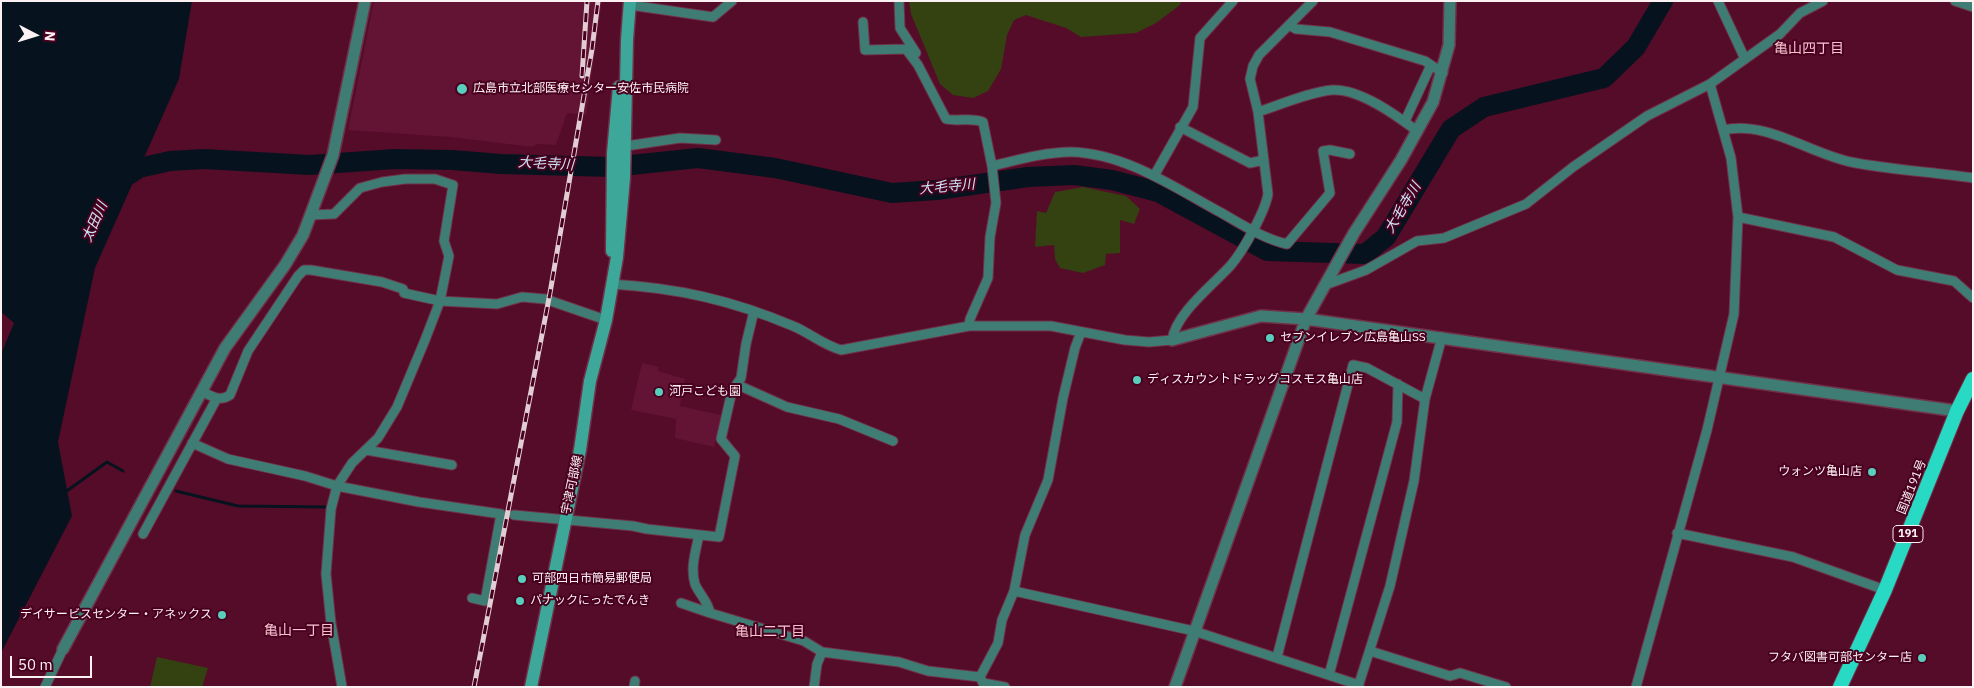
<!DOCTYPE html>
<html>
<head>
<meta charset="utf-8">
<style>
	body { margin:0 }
	#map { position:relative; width:1974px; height:688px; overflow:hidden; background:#550c29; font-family:"IBM Plex Sans",sans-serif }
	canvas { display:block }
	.frame { position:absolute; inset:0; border:2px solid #fbf1f3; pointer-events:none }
	.north { position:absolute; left:10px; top:10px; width:50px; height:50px; -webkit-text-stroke:4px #49001f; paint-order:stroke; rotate:95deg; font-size:14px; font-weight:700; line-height:20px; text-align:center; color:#fbf1f3 }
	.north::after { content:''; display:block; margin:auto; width:18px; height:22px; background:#fbf1f3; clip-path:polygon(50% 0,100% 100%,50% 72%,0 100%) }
	.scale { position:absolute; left:10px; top:656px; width:82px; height:22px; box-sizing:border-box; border:2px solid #fbf1f3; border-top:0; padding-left:6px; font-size:15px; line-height:18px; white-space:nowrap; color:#fbf1f3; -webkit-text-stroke:4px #49001f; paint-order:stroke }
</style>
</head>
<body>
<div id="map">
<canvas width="1974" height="688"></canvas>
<div class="frame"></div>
<div class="north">N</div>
<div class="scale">50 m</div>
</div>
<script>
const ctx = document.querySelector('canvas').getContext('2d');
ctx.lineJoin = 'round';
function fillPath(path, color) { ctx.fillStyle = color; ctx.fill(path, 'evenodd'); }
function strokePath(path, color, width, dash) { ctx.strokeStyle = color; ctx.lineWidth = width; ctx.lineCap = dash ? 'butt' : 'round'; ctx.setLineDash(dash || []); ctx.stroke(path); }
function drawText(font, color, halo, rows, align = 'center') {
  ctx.font = font + ' "IBM Plex Sans","Noto Sans JP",sans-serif'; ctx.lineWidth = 4; ctx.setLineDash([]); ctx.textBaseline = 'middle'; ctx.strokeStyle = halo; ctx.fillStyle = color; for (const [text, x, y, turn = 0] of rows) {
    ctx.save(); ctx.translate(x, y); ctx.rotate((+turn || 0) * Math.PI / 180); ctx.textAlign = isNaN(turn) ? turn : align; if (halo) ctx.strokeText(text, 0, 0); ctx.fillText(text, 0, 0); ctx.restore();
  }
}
fillPath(new Path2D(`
	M374 1H602L586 115 567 113 556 145 537 144 533 147 450 137 348 130Z
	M642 363 659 367 658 371 685 379 680 406 721 415 714 447 675 438 676 419 631 410Z`), '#631333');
fillPath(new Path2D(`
	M909 1H1181L1180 5 1156 23 1136 33 1081 37 1066 28 1026 15 1014 20 1007 35 1001 69 988 91 973 98 953 95 940 84 911 14Z
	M1083 187 1126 196 1140 209 1134 224 1120 220V253L1106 254 1105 265 1083 273 1060 268 1055 259 1054 245 1035 247 1037 211 1046 213 1055 192Z
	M157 657 208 668 202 687H150Z`), '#344110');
fillPath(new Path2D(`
	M1 1H192L179 79 95 268 58 442 72 516 1 653V354L14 323 1 312Z`), '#06131e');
strokePath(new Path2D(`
	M176 491 238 506 327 507
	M64 493 107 462 123 471`), '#06131e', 3);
strokePath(new Path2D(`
	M116 183 139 168 170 161 204 159 310 165 395 159 452 160 501 164 612 167 698 158 775 168 892 193 937 190 1028 177 1074 175 1112 180 1158 192 1267 251 1365 254 1386 237 1451 129 1484 107 1604 78 1636 47 1663 1`), '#06131e', 20);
const minor = new Path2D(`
	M899 1 900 28 916 53
	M1718 1 1745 59
	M1955 1 1973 7
	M630 5 713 17 732 1
	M863 22 865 50 906 49 918 65 946 119C958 122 972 117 983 122L992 166 996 203 990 237 988 278 970 319 969 326
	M1289 25 1296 29 1330 32 1425 61 1443 73
	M1258 112C1280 105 1309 92 1332 90 1359 88 1396 115 1417 131
	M1405 121 1431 65
	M1180 127 1250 163 1264 160
	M1723 130C1767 120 1810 154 1851 162 1891 170 1933 172 1973 178
	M626 146 680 138 716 140
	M992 166C1017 160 1045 152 1071 152 1124 153 1174 187 1218 211 1240 223 1263 239 1287 244L1330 193 1323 151 1330 150 1350 154
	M1154 176 1193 107 1200 38 1233 1
	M310 215 334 214 360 188 382 182 405 179H435L453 185 444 241 449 256 440 301 425 340 397 407 378 438 352 463 337 486 331 509 326 574 331 623 342 687
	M1738 217 1834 237 1897 270 1954 281 1973 298
	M611 284C678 288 731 300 793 326 810 333 823 345 841 350L969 326H1051L1125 340 1149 342 1172 340C1176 313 1213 285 1231 265 1243 251 1265 212 1268 194L1258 112 1250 79 1253 66 1259 55 1313 1
	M1325 285 1366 270 1417 241 1444 238 1526 204 1573 167 1647 116 1710 84 1780 34 1800 13 1823 1
	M738 385 787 407 839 419 893 441
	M201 391C211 396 220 402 230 395L248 351 298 276 304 270H311L382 282 403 289 404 293 440 301 497 304 522 297 545 299 606 320
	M192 443 228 459 305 476 337 486 419 502 501 514 485 601 472 598
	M366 450 452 465
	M514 515 633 526 647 529 719 537 735 456 721 439 732 391 741 378 746 344 754 311
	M1677 533 1793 557 1885 590
	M143 534 217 398
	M699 535C696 550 690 568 695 584 699 594 708 601 710 613L804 641 822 652 899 662 928 671 980 677 983 683 1005 687
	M1014 591 1194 631 1359 685
	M681 603 710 613
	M1370 651 1450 676 1460 673 1506 687
	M1277 657 1353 365 1367 368 1425 399
	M1329 675 1397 422 1398 384
	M980 677 998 643 1002 620 1014 591 1025 535 1048 480 1063 398 1075 348 1081 332
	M45 687 63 649
	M634 687 635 681
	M814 687 817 664 822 652
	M1358 687 1390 586 1414 481 1425 399 1442 337
	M1636 687 1707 430 1734 314 1738 217 1731 158 1710 84`);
const tertiary = new Path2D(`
	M1172 340 1261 316 1306 319 1957 411
	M63 649 225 348 285 265 303 235 333 155 365 1
	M1175 687 1306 319 1354 233 1401 160 1433 102 1449 45 1450 1`);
const secondary = new Path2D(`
	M612 251 613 153 619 87
	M531 687 580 450 590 381 606 320 617 257 624 178 627 40 630 1`);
const trunk = new Path2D(`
	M1840 687 1885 590 1957 411 1973 379`);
strokePath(minor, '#703149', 11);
strokePath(tertiary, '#703149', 14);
strokePath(secondary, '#703149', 15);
strokePath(trunk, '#703149', 16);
strokePath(minor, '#3f7c73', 9);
strokePath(tertiary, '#3f7c73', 11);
strokePath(secondary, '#3da899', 12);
strokePath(trunk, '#28d9c4', 14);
const rail = new Path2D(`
	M582 76 587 1
	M474 687 550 293 592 49 598 1`);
strokePath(rail, '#e1cdd3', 5);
strokePath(rail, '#49001f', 3, [9]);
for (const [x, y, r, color] of [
	[462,89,6,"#5acebd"],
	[1270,338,5,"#5acebd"],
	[1137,380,5,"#5acebd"],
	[659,392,5,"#5acebd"],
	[1872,472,5,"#5acebd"],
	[522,579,5,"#5acebd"],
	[520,601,5,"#5acebd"],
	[222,615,5,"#5acebd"],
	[1922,658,5,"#5acebd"]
]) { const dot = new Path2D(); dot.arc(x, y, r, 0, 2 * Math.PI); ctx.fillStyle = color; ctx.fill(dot); strokePath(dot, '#49001f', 2); }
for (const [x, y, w] of [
	[1908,534,30]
]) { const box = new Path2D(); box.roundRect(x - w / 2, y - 8.5, w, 17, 4); ctx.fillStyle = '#49001f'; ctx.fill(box); strokePath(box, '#fbf1f3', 1); }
drawText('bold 11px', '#fbf1f3', null, [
	["191",1908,534]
]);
drawText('12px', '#fbf1f3', '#49001f', [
	["広島市立北部医療センター安佐市民病院",473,89],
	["セブンイレブン広島亀山SS",1280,338],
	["ディスカウントドラッグコスモス亀山店",1147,380],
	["河戸こども園",669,392],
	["ウォンツ亀山店",1862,472,"right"],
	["可部四日市簡易郵便局",532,579],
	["パナックにったでんき",530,601],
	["デイサービスセンター・アネックス",212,615,"right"],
	["フタバ図書可部センター店",1912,658,"right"]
], 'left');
drawText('12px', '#fbf1f3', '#49001f', [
	["宇津可部線",572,485,-78],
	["国道191号",1912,487,-68]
]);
drawText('14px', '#f7c1cd', '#49001f', [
	["亀山四丁目",1809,49],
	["亀山一丁目",299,631],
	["亀山二丁目",770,632]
]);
drawText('italic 14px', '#cce3f6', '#49001f', [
	["大毛寺川",546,164,3],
	["大毛寺川",947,187,-5],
	["大毛寺川",1403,208,-59],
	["太田川",95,222,-66]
]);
</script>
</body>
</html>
